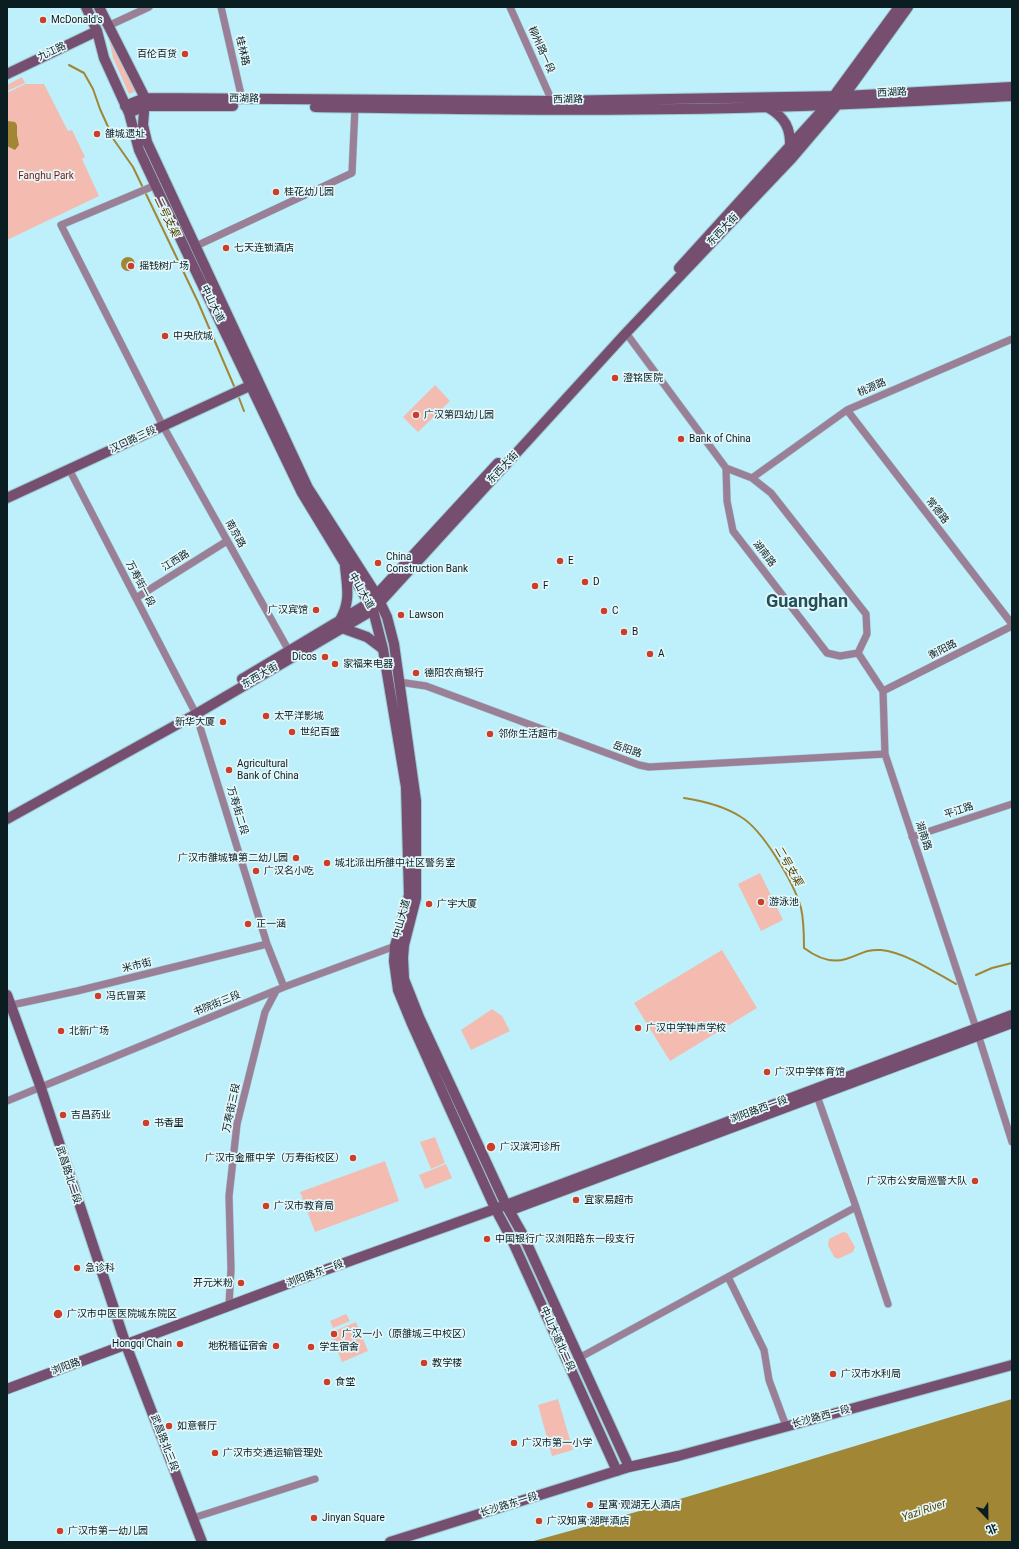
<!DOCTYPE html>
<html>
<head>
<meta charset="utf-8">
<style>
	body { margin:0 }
	#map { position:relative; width:1019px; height:1549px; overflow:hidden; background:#bdf0fa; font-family:Roboto,"Noto Sans SC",sans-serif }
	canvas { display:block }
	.frame { position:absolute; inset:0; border:8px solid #0a1d21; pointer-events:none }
	.north { position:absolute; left:967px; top:1497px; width:40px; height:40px; -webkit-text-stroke:3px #e3f7fb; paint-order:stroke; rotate:158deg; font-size:11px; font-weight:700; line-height:16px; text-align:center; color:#0a1d21 }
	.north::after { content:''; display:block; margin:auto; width:14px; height:18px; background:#0a1d21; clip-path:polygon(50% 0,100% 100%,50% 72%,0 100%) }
</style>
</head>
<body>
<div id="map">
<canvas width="1019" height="1549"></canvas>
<div class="frame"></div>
<div class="north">北</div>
</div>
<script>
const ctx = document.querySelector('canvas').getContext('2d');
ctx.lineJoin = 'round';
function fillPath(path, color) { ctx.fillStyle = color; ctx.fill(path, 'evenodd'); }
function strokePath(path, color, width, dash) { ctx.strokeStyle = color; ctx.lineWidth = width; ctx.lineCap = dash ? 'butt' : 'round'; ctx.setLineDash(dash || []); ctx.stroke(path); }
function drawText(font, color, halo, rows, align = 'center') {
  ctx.font = font + ' Roboto,"Noto Sans SC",sans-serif'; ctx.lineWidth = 3.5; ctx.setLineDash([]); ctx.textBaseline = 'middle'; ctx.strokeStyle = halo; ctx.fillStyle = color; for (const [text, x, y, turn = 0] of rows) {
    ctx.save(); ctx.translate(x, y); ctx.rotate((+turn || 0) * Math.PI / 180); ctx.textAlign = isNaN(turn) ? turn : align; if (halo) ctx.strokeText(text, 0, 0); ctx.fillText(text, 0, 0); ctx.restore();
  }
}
fillPath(new Path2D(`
	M109 39 136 91 129 94 113 58Z
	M22 77 25 83 7 91V85Z
	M25 84H44L68 131 72 130 85 157 82 159 99 196 7 240V93Z
	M435 385 450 401 418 432 403 417Z
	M760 873 783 920 761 931 738 884Z
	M722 950 757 1008 670 1061 634 1003Z
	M492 1009 502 1016 510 1031 471 1050 461 1030Z
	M435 1137 445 1163 431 1169 420 1142Z
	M385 1161 399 1201 315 1232 300 1192Z
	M446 1164 452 1178 425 1189 419 1175Z
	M843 1232 847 1233 855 1247 853 1252 838 1259 834 1257 828 1245 829 1239Z
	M346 1314 350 1321 333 1328 330 1321Z
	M356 1322 368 1351 342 1362 330 1333Z
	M558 1399 573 1450 552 1456 538 1405Z`), '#f4bcb1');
fillPath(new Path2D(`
	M7 121 15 122 17 125V135L19 145 15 150 7 146Z
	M121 264a7 7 0 1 1 14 0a7 7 0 1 1-14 0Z
	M1012 1399V1542H530C691 1498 851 1446 1012 1399Z`), '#a08635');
strokePath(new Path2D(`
	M69 65 84 73 93 89 100 109 114 140 133 167 198 302 234 386
	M239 398 244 411
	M684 798C704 801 724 806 741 817 763 830 794 883 801 908 804 921 804 935 804 948 816 957 830 964 846 959 860 955 865 949 881 950 905 952 936 973 956 984
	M976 975 992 968 1012 963`), '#a08635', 2);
const street = new Path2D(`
	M221 7 242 99
	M510 7 552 101
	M108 26 149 7
	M156 185 61 225 163 426 289 651
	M196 246 352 173 355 107
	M626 333 726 468 727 501 733 531 827 653 840 656 858 653 883 691 885 754 976 1028 1012 1142
	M847 410 1012 624
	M726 468 752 478 771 493 866 614 867 634 858 653
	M69 469 196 714 267 944 284 987
	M752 478 847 410 1012 339
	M136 598 227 541
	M399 682 426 686 639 765 649 767 885 754
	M883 691 1012 626
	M912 837 1012 804
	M7 1006 77 991 267 944
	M7 1101 284 987 398 945
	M856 1207 888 1304
	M728 1277 764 1350 769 1380 786 1426
	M229 1305 231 1269 229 1196 237 1124 265 1012 276 991
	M579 1358 856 1207 816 1093
	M193 1518 315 1479`);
const secondary = new Path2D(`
	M86 7 97 31 104 58 129 113 139 150 188 255 302 493 373 610 383 649 406 787 409 895 395 946 394 961 398 990 412 1024 450 1109 495 1208 512 1240 617 1471
	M99 7 145 98 143 125 147 142 308 488 376 594 387 617 394 644 416 801V898L404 945 403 958 404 979 419 1017 506 1205 523 1235 629 1467
	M7 74 97 31
	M125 106 145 98 552 101 845 96 1012 87
	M315 107C466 109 616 112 767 107 849 105 930 100 1012 96
	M767 107C785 117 791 128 790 148
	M129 113 144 106H233
	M679 268 828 104 899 7
	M7 498 256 383
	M340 620C351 601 347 587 345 566
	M342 628 367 637 383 649
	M242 679 369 603 498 463
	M7 819 196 714 373 610 626 333 792 158 838 104 908 7
	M7 995 41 1088 126 1345 202 1542
	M511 1210 1012 1023
	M7 1389 322 1271 506 1205 1012 1015
	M390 1542 629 1467 678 1456 1012 1365`);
strokePath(street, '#9dcad3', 8);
strokePath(secondary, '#9dcad3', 12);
strokePath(street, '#9b7f97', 7);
strokePath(secondary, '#764f70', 10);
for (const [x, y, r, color] of [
	[43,20,4,"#cb3f29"],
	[185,54,4,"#cb3f29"],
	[97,134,4,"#cb3f29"],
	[276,192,4,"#cb3f29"],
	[226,248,4,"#cb3f29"],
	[131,266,4,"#cb3f29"],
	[165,336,4,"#cb3f29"],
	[615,378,4,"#cb3f29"],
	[416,415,4,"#cb3f29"],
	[681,439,4,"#cb3f29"],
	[560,561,4,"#cb3f29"],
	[378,563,4,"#cb3f29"],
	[585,582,4,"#cb3f29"],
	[535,586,4,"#cb3f29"],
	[316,610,4,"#cb3f29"],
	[604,611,4,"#cb3f29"],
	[401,615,4,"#cb3f29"],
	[624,632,4,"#cb3f29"],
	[650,654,4,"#cb3f29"],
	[325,657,4,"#cb3f29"],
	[335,664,4,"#cb3f29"],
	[416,673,4,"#cb3f29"],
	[266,716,4,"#cb3f29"],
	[223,722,4,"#cb3f29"],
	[292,732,4,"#cb3f29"],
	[490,734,4,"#cb3f29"],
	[229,770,4,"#cb3f29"],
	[296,858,4,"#cb3f29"],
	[327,863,4,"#cb3f29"],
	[256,871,4,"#cb3f29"],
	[761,902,4,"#cb3f29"],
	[429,904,4,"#cb3f29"],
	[248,924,4,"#cb3f29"],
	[98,996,4,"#cb3f29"],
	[638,1028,4,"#cb3f29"],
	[61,1031,4,"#cb3f29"],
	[767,1072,4,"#cb3f29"],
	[63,1115,4,"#cb3f29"],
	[146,1123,4,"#cb3f29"],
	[491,1147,5,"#cb3f29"],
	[353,1158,4,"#cb3f29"],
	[975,1181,4,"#cb3f29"],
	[576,1200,4,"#cb3f29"],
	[266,1206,4,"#cb3f29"],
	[487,1239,4,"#cb3f29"],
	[77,1268,4,"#cb3f29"],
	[241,1283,4,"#cb3f29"],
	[58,1314,5,"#cb3f29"],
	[334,1334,4,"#cb3f29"],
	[180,1344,4,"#cb3f29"],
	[276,1346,4,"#cb3f29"],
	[311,1347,4,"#cb3f29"],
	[424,1363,4,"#cb3f29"],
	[833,1374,4,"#cb3f29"],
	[327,1382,4,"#cb3f29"],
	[169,1426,4,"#cb3f29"],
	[514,1443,4,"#cb3f29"],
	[215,1453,4,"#cb3f29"],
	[590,1505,4,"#cb3f29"],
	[314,1518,4,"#cb3f29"],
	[539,1521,4,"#cb3f29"],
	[60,1531,4,"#cb3f29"]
]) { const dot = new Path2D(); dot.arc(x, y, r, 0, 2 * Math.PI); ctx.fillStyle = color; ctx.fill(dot); strokePath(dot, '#e3f7fb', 1.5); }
drawText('10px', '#0a1d21', '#e3f7fb', [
	["McDonald's",51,20],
	["百伦百货",177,54,"right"],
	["雒城遗址",105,134],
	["桂花幼儿园",284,192],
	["七天连锁酒店",234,248],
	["摇钱树广场",139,266],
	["中央欣城",173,336],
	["澄铭医院",623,378],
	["广汉第四幼儿园",424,415],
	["Bank of China",689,439],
	["China",386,557],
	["Construction Bank",386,569],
	["E",568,561],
	["D",593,582],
	["F",543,586],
	["广汉宾馆",308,610,"right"],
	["C",612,611],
	["Lawson",409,615],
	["B",632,632],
	["A",658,654],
	["Dicos",317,657,"right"],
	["家福来电器",343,664],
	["德阳农商银行",424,673],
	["太平洋影城",274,716],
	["新华大厦",215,722,"right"],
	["世纪百盛",300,732],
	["邻你生活超市",498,734],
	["Agricultural",237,764],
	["Bank of China",237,776],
	["广汉市雒城镇第二幼儿园",288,858,"right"],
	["城北派出所雒中社区警务室",335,863],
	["广汉名小吃",264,871],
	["游泳池",769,902],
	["广宇大厦",437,904],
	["正一涵",256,924],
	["冯氏冒菜",106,996],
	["广汉中学钟声学校",646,1028],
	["北新广场",69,1031],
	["广汉中学体育馆",775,1072],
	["吉昌药业",71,1115],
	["书香里",154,1123],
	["广汉滨河诊所",500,1147],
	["广汉市金雁中学（万寿街校区）",345,1158,"right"],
	["广汉市公安局巡警大队",967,1181,"right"],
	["宜家易超市",584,1200],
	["广汉市教育局",274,1206],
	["中国银行广汉浏阳路东一段支行",495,1239],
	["急诊科",85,1268],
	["开元米粉",233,1283,"right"],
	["广汉市中医医院城东院区",67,1314],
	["广汉一小（原雒城三中校区）",342,1334],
	["Hongqi Chain",172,1344,"right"],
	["地税稽征宿舍",268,1346,"right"],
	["学生宿舍",319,1347],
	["教学楼",432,1363],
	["广汉市水利局",841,1374],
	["食堂",335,1382],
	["如意餐厅",177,1426],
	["广汉市第一小学",522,1443],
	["广汉市交通运输管理处",223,1453],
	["星寓·观湖无人酒店",598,1505],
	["Jinyan Square",322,1518],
	["广汉知寓·湖畔酒店",547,1521],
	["广汉市第一幼儿园",68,1531]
], 'left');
drawText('10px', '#0a1d21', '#e3f7fb', [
	["柳州路一段",541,50,66],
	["桂林路",242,51,77],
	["九江路",52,52,-25],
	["西湖路",892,93,-3],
	["西湖路",244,99,1],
	["西湖路",568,100,-1],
	["东西大街",723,230,-47],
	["中山大道",212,304,64],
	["桃源路",872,388,-23],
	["汉口路三段",133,440,-25],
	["东西大街",503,468,-47],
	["常德路",937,511,52],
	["南京路",235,534,61],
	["湖南路",764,554,52],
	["江西路",176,561,-32],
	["万寿街一段",140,584,62],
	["中山大道",361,591,60],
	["衡阳路",943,650,-27],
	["东西大街",260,676,-30],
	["岳阳路",627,750,19],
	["万寿街二段",237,811,73],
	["平江路",959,811,-18],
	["湖南路",923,836,72],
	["中山大道",402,919,-75],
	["米市街",137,966,-14],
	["书院街三段",217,1004,-22],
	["万寿街三段",232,1108,-78],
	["浏阳路西一段",759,1110,-20],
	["武昌路北二段",68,1175,72],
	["浏阳路东一段",315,1274,-20],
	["中山大道北二段",557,1339,66],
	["浏阳路",66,1367,-20],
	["长沙路西一段",821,1417,-15],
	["武昌路北三段",164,1443,69],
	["长沙路东一段",509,1505,-17]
]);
drawText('10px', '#7a1809', '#e3f7fb', [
	["Fanghu Park",46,176]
]);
drawText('italic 11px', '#554300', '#e3f7fb', [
	["二号支渠",166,217,64],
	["二号支渠",788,866,60],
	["Yazi River",924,1511,-19]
]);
drawText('bold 18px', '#205059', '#e3f7fb', [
	["Guanghan",807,602]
]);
</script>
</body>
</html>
